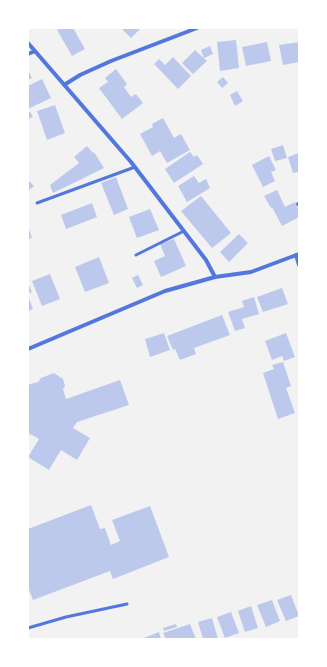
<!DOCTYPE html>
<html>
<head>
<meta charset="utf-8">
<style>
	body { margin:0 }
	#map { position:relative; width:327px; height:667px; overflow:hidden; background:#f2f2f2; font-family:Montserrat,sans-serif }
	canvas { display:block }
	.frame { position:absolute; inset:0; border:29px solid #fff; pointer-events:none }
</style>
</head>
<body>
<div id="map">
<canvas width="327" height="667"></canvas>
<div class="frame"></div>
</div>
<script>
const ctx = document.querySelector('canvas').getContext('2d');
ctx.lineJoin = 'round';
function fillPath(path, color) { ctx.fillStyle = color; ctx.fill(path, 'evenodd'); }
function strokePath(path, color, width, dash) { ctx.strokeStyle = color; ctx.lineWidth = width; ctx.lineCap = dash ? 'butt' : 'round'; ctx.setLineDash(dash || []); ctx.stroke(path); }
fillPath(new Path2D(`
	M60 28H73L85 49 72 56 57 30Z
	M121 28H141L131 38Z
	M236 40 239 68 220 71 217 42Z
	M267 42 271 61 246 66 242 47Z
	M299 42V62L283 65 279 45Z
	M210 46 213 54 204 58 201 50Z
	M195 50 207 61 193 74 182 63Z
	M173 57 191 76 178 89 154 64 159 59 165 65Z
	M116 69 127 84 124 87 131 97 136 94 143 103 122 119 99 88 108 82 105 78Z
	M28 70 32 78 28 80Z
	M223 77 228 83 222 88 217 82Z
	M42 79 51 98 28 109V86Z
	M237 91 243 101 235 106 230 95Z
	M55 105 65 133 47 140 37 111Z
	M30 112 33 117 28 119V113Z
	M163 118 174 138 181 134 190 150 167 163 160 151 152 156 140 134 153 127 152 124Z
	M283 145 287 158 275 161 271 149Z
	M87 146 93 153 94 152 104 168 53 193 50 185 79 163 74 157Z
	M190 152 194 157 197 155 203 164 174 183 165 169Z
	M299 153V172L293 173 288 157Z
	M269 156 276 170 271 172 275 181 263 187 252 165Z
	M194 176 199 183 206 179 210 188 187 202 178 186Z
	M116 177 128 209 114 215 101 183Z
	M28 180 34 186 28 191Z
	M277 190 285 207 295 202 299 210V217L282 226 272 207 271 208 264 196Z
	M201 196 231 233 212 248 181 211Z
	M92 203 97 217 66 229 61 215Z
	M150 209 159 230 137 238 129 217Z
	M28 226 32 238 28 239Z
	M239 234 248 243 229 262 220 252Z
	M174 239 186 266 161 277 154 261 165 256 160 244Z
	M99 257 109 283 85 292 75 267Z
	M50 274 60 299 42 306 32 281Z
	M138 275 143 285 137 288 132 278Z
	M28 283 32 292 28 293Z
	M282 288 288 304 263 312 257 297Z
	M28 296 33 309 28 311Z
	M254 297 259 314 242 319 245 328 235 331 228 312 244 307 242 301Z
	M222 315 230 335 194 348 196 354 180 360 175 349 173 350 167 336Z
	M164 333 170 350 150 357 145 339Z
	M286 333 295 357 284 361 282 356 272 360 265 341Z
	M283 362 291 386 286 388 295 413 278 419 263 373 274 369 272 365Z
	M54 373 63 379 65 386 63 389 66 399 120 380 129 405 77 422 73 428 90 438 77 460 61 450 49 470 28 457 39 439 30 434 28 435V387L30 384 38 382 41 378Z
	M91 505 100 529 105 528 111 545 120 541 112 520 150 506 169 557 113 579 110 571 33 600 28 587V529Z
	M291 595 299 616 286 621 277 600Z
	M272 600 280 621 266 627 257 605Z
	M251 606 258 628 245 632 238 611Z
	M231 612 239 633 225 638 217 617Z
	M212 618 218 639H203L198 622Z
	M176 624 177 627 164 631 163 628Z
	M190 624 196 639H166L163 633Z
	M159 632 161 639H141Z`), '#bdc9ec');
strokePath(new Path2D(`
	M37 203 135 167
	M136 255 184 231
	M28 628 66 617 127 604`), '#5277de', 3);
strokePath(new Path2D(`
	M28 43 131 162 206 260 215 277
	M28 54 35 51
	M64 85 80 75 111 61 197 28
	M298 204H299
	M296 255 299 265
	M28 349 165 291 215 277 251 272 299 254`), '#5277de', 4);
</script>
</body>
</html>
